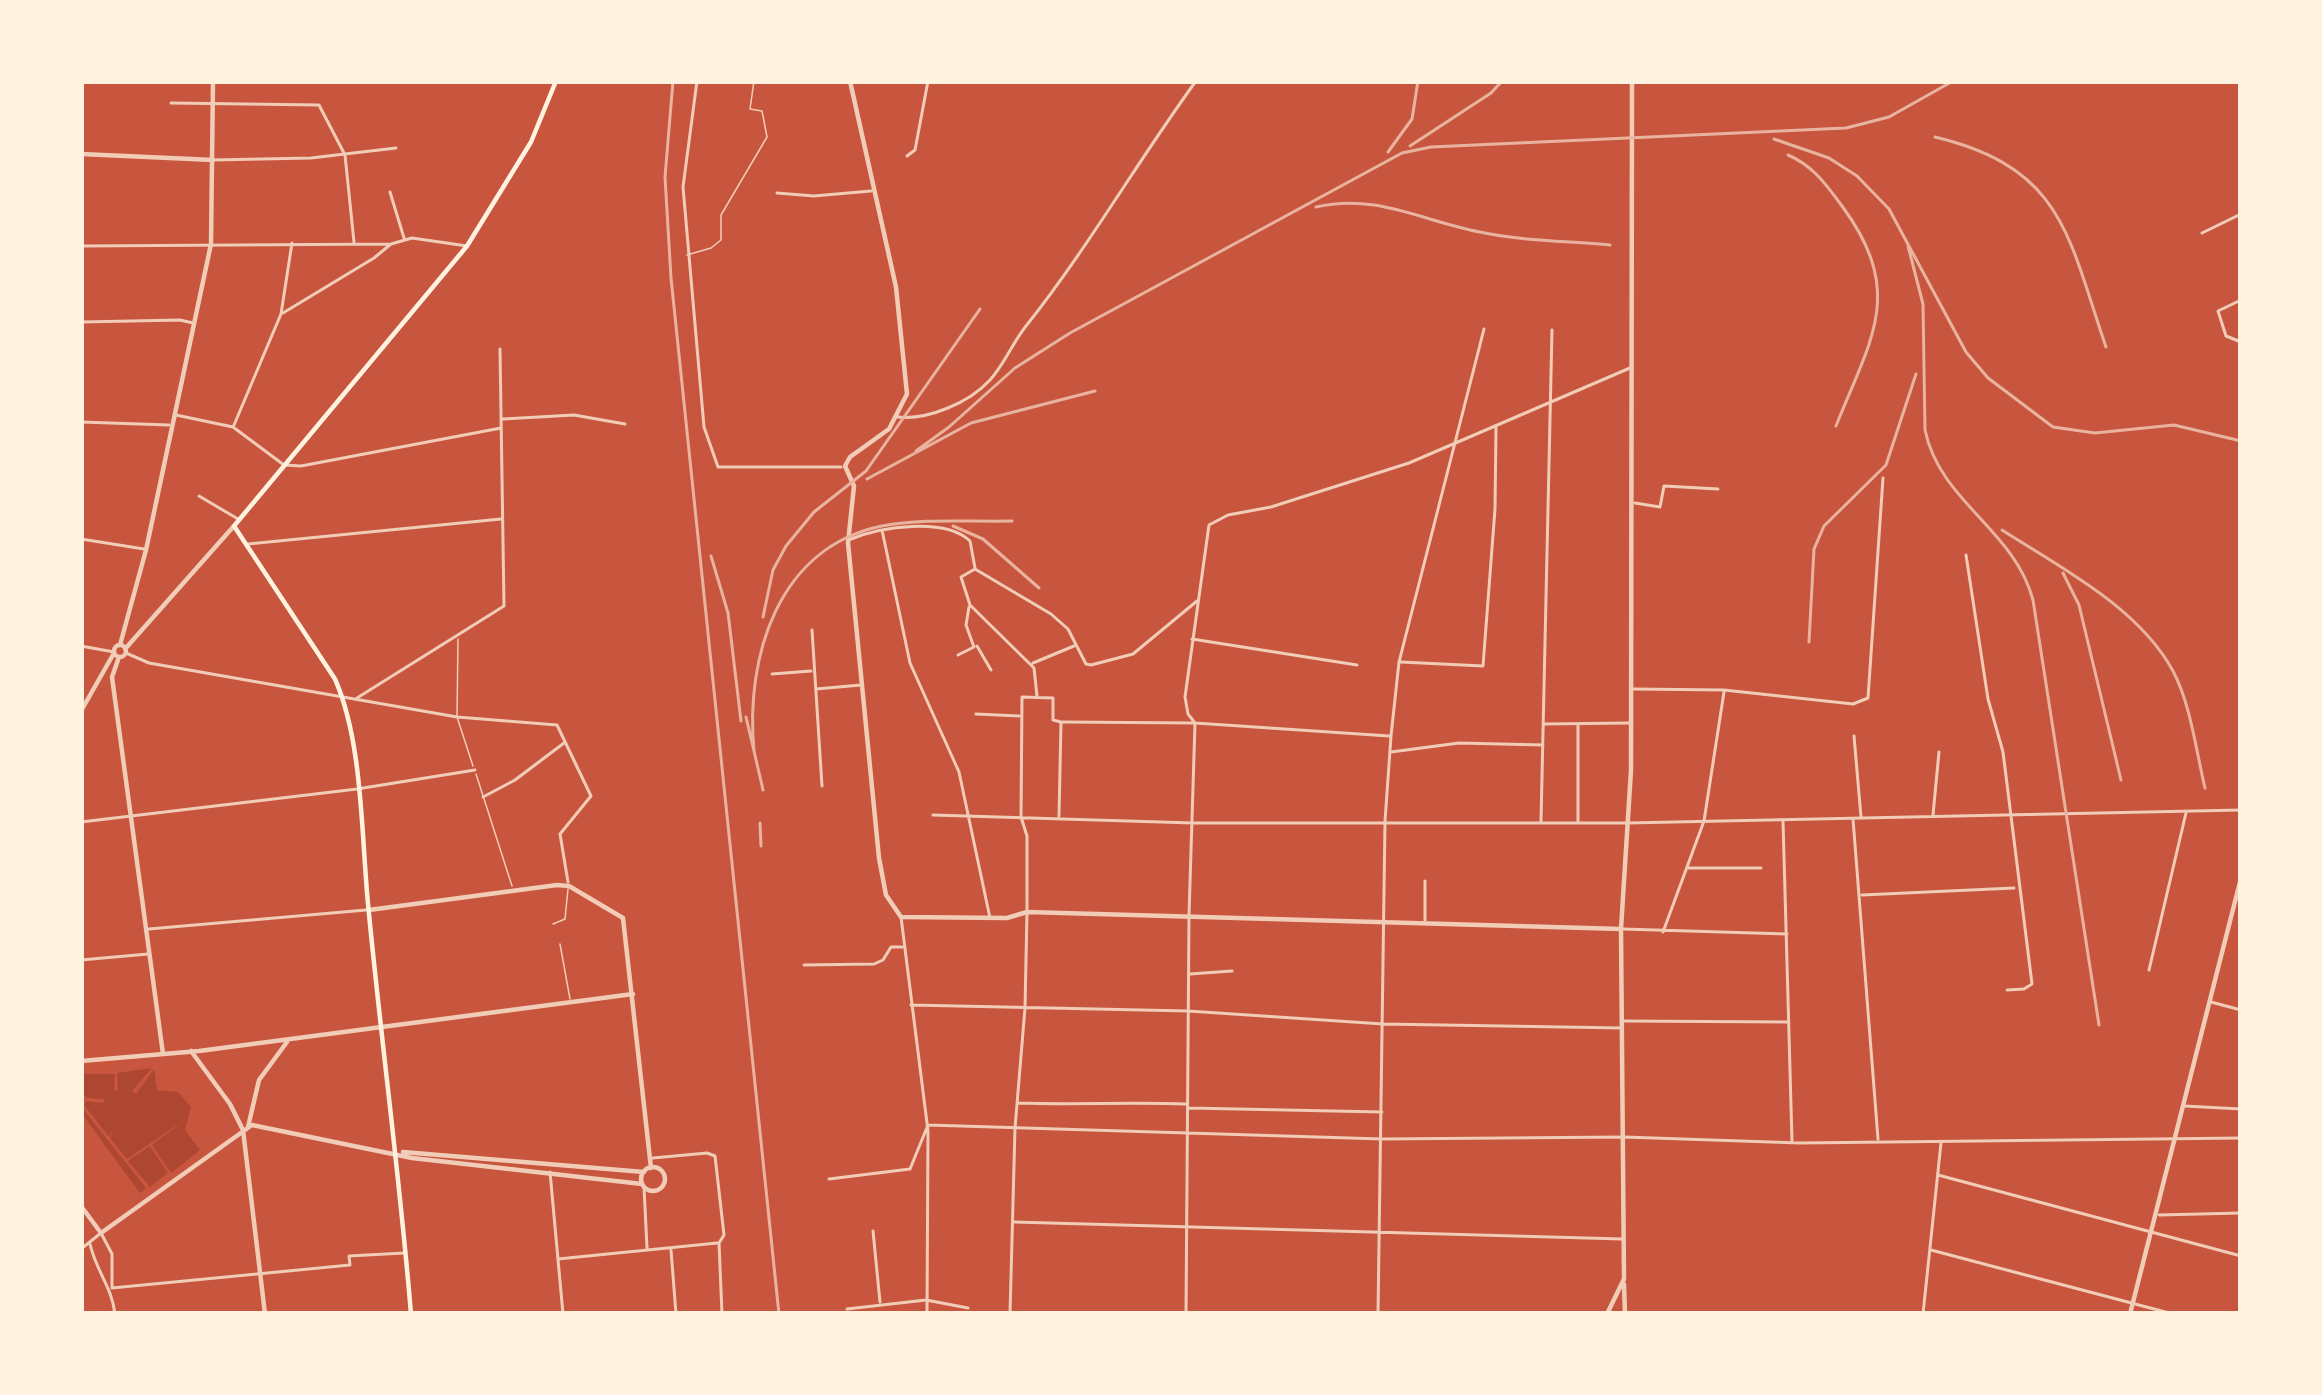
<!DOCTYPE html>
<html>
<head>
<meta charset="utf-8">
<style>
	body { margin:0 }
	#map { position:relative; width:2322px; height:1395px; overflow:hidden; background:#c8553d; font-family:Overpass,sans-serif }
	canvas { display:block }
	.frame { position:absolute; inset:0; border:84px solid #fff3e0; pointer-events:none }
</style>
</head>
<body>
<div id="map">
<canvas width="2322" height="1395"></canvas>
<div class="frame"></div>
</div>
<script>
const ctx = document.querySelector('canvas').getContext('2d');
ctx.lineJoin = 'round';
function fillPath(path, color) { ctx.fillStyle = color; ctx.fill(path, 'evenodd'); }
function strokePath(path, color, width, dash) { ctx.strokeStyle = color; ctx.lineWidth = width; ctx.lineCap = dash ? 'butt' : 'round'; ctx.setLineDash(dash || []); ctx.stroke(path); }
fillPath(new Path2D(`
	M152 1068 132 1091 136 1094 154 1069 157 1090 178 1092 191 1107 185 1130 200 1150 171 1173 152 1145 186 1119 127 1159 110 1138 114 1126 109 1137 84 1105 86 1101 103 1103 105 1099 87 1098 81 1091V1074H115L114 1091 118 1089 117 1073Z
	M83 1109 146 1188 140 1193 85 1118Z
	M150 1146 168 1173 150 1187 128 1161Z`), '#ae4732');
strokePath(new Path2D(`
	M687 255 711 248 721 240V215L767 137 762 111 750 109 754 81
	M458 639 457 717 473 766
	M476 774 512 886
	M553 924 565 919 568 889
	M560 944 570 999`), '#f1ccb7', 1.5);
strokePath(new Path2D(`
	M697 81 683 187 704 427 718 467H841
	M171 103 319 105 345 155 354 242
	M907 156 915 150 928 81
	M213 160 311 158 396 148
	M390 192 404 238
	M777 193 814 196 871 191
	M2202 233 2241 214
	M81 246 391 244 412 238 467 246
	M2241 300 2218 311 2226 336 2241 342
	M283 313 374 258 391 244
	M81 322 180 320 193 323
	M176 415 233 427 284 465 301 466 501 428
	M898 417C928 420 969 403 990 380 1004 365 1013 342 1026 326 1088 248 1137 162 1196 81
	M503 419 574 415 625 424
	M81 422 169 425
	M234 425 281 314 292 243
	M199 496 238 519
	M1635 503 1660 507 1664 486 1718 489
	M882 530 910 663 959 772 990 918
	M81 539 144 549
	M851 539C881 527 944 517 970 541L975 568
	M248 544 501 519
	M1966 555 1988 699 2003 752 2032 984 2024 989 2007 990
	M812 630 822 786
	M1192 639 1357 665
	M81 646 114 652
	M977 646 991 670
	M126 653 149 663 457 717 557 725 591 796 560 834 568 882
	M958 655 974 647 966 625 969 607
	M1401 662 1483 666 1495 509 1496 428
	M1033 663 1074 646
	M772 674 811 671
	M816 689 861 685
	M1633 689 1724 690 1853 704 1868 698 1883 478
	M1037 696 1034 668 970 605 961 577 975 569 1051 614 1068 629 1086 664 1091 665 1133 654 1197 601
	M357 698 504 606 500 349
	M976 714 1019 716
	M1063 722 1195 723 1389 736
	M1544 724 1630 723
	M1854 736 1861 817
	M1391 752 1459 743 1543 745
	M483 797 515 780 564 743
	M933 815 1193 823H1627L2241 810
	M1933 815 1939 752
	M1059 816 1061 723
	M1853 819 1878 1139
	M1541 821 1552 330
	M1783 821 1792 1141
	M81 822 357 789 475 770
	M1578 822V724
	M1689 868H1761
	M1425 881V920
	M1862 895 2014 888
	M901 917 928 1131 927 1314
	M149 929 366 910
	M1623 929 1787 934
	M1663 932 1704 821 1724 692
	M81 960 148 954
	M804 965 874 964 883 960 891 947H902
	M2149 970 2186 813
	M1190 974 1232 971
	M2211 1002 2241 1010
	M911 1005 1188 1011 1383 1024 1622 1028
	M1623 1021 1788 1022
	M1017 1103C1074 1105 1128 1102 1186 1104
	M2184 1106 2241 1109
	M1189 1108 1382 1112
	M653 1158 707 1153 715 1156 724 1235 719 1243 722 1314
	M550 1172 563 1314
	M1938 1175 2241 1256
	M829 1179 910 1169 928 1125 1382 1139 1624 1137 1800 1143 2241 1138
	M644 1187 647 1248
	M2159 1215 2241 1213
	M1014 1222 1622 1239
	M873 1231 880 1302
	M90 1244C96 1271 112 1287 115 1314
	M81 1249 101 1233 112 1254V1288L350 1265 349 1256 404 1253
	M671 1250 676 1314
	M1931 1250 2173 1314
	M558 1259 717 1243
	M847 1309 926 1300 968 1308
	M1010 1314 1015 1128 1025 1008 1027 912V836L1021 817 1022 697 1053 698V720L1061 722
	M1186 1314 1189 915 1195 723 1188 714 1185 697 1209 525 1228 515 1271 507 1409 463 1630 368
	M1378 1314 1385 821 1391 736 1399 662 1484 329
	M1923 1314 1941 1143`), '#f1ccb7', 3);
strokePath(new Path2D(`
	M850 81 896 287 907 394 889 429 850 457 845 466 854 486 848 543 879 858 886 895 901 917 1007 918 1027 912 1621 929
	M81 154 213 160
	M114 651a6 6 0 1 1 12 0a6 6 0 1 1-12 0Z
	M120 645 146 550 211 244 213 81
	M125 649 233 527
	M119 657 112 677 163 1054
	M81 711 114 653
	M369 910 557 885 569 886 623 918 651 1168
	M191 1051 230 1104 243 1130 265 1314
	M81 1061 199 1051 633 994
	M248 1127 259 1080 287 1042
	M403 1152 644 1172
	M641 1179a12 12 0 1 1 24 0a12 12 0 1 1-24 0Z
	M81 1206 101 1233 252 1125 412 1158 642 1184
	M1624 1284 1625 1314
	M1607 1314 1624 1279 1621 929 1631 770 1632 81
	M2130 1314 2241 878`), '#f1ccb7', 4.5);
strokePath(new Path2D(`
	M411 1314C400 1180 382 1047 369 914 361 841 364 745 335 679L234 526 467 246 531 142 556 81`), '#fff3e0', 4.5);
strokePath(new Path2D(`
	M673 81 665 177 671 278 779 1314
	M1935 137C2064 168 2068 237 2106 347
	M1774 139 1829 158 1857 176 1889 209 1966 352 1988 378 2053 427 2095 433 2174 425 2241 441
	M1410 146 1491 93 1502 81
	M1388 152 1412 119 1418 81
	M1788 155C1812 165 1826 184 1842 206 1906 293 1871 338 1836 426
	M1316 207C1376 193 1422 221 1480 232 1522 241 1567 241 1610 245
	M1908 246 1923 304 1925 430C1940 502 2014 529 2033 600L2099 1025
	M916 451 949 427 1015 368 1070 333 1402 153 1431 147 1846 128 1889 117 1953 81
	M867 479 971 423 1095 391
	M953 526 983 539 1039 588
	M2002 530C2061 568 2138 607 2173 671 2191 705 2196 751 2205 788
	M711 556 728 613 741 721
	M2063 573 2079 605 2121 780
	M763 617 773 570 786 546 814 512 866 471 980 309
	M1809 642 1814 549 1824 526 1886 465 1916 374
	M746 717 754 751C745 657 778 547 882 526 923 518 970 522 1012 521
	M754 751 763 790
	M760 823 761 846`), '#e9b49f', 3);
</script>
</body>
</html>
